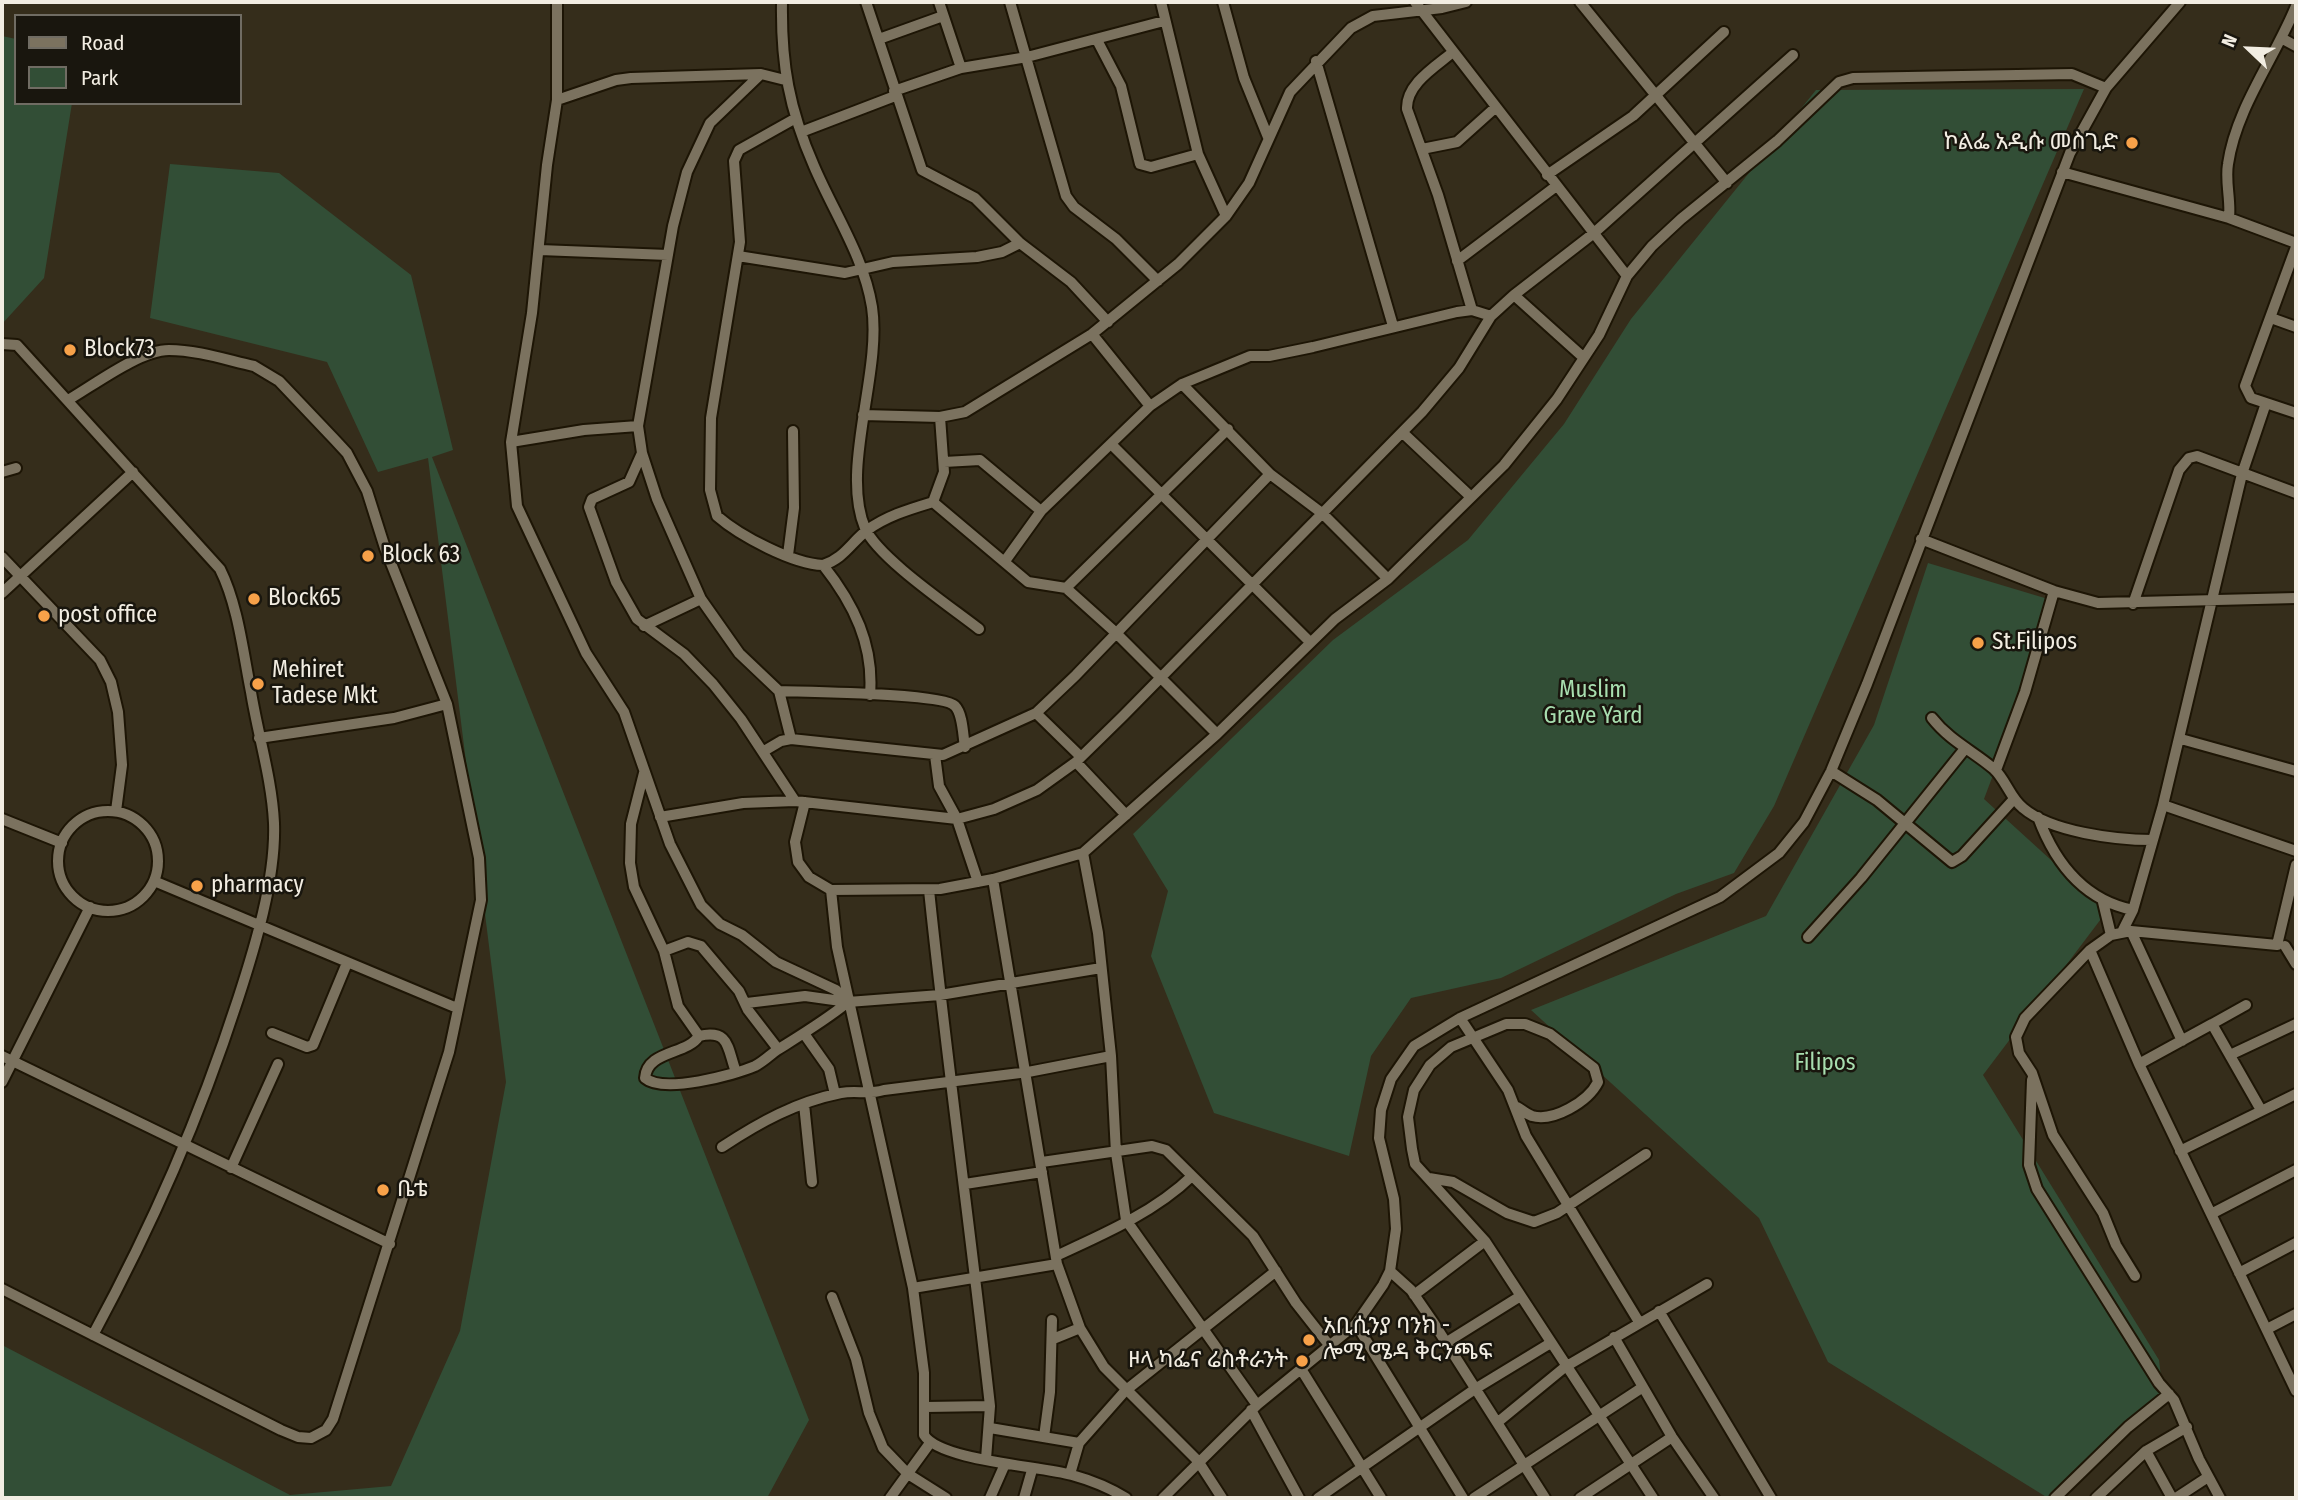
<!DOCTYPE html>
<html>
<head>
<meta charset="utf-8">
<style>
	body { margin:0 }
	#map { position:relative; width:2298px; height:1500px; overflow:hidden; background:#352d1b; font-family:"Fira Sans Condensed",sans-serif }
	canvas { display:block }
	.frame { position:absolute; inset:0; border:4px solid #f2ede2; pointer-events:none }
	.legend { position:absolute; left:14px; top:14px; width:228px; height:91px; box-sizing:border-box; background:#19160e; border:2px solid #706c63; margin:0; padding:9px 12px; list-style:none; font-size:21px; color:#f2ede2 }
	.legend li { display:flex; align-items:center; gap:14px; height:35px }
	.legend b { width:35px; border:2px solid #706c63 }
	.north { position:absolute; left:2214px; top:14px; width:70px; height:70px; -webkit-text-stroke:5px #19160e; paint-order:stroke; rotate:293deg; font-size:19px; font-weight:700; line-height:28px; text-align:center; color:#f2ede2 }
	.north::after { content:''; display:block; margin:auto; width:24px; height:32px; background:#f2ede2; clip-path:polygon(50% 0,100% 100%,50% 72%,0 100%) }
</style>
</head>
<body>
<div id="map">
<canvas width="2298" height="1500"></canvas>
<div class="frame"></div>
<ul class="legend">
<li><b style="height:9px;background:#7b725f"></b>Road</li>
<li><b style="height:19px;background:#324e36"></b>Park</li>
</ul>
<div class="north">N</div>
</div>
<script>
const ctx = document.querySelector('canvas').getContext('2d');
ctx.lineJoin = 'round';
function fillPath(path, color) { ctx.fillStyle = color; ctx.fill(path, 'evenodd'); }
function strokePath(path, color, width, dash) { ctx.strokeStyle = color; ctx.lineWidth = width; ctx.lineCap = dash ? 'butt' : 'round'; ctx.setLineDash(dash || []); ctx.stroke(path); }
function drawText(font, color, halo, rows, align = 'center') {
  ctx.font = font + ' "Fira Sans Condensed","Noto Sans Ethiopic",sans-serif'; ctx.lineWidth = 5; ctx.setLineDash([]); ctx.textBaseline = 'middle'; ctx.strokeStyle = halo; ctx.fillStyle = color; for (const [text, x, y, turn = 0] of rows) {
    ctx.save(); ctx.translate(x, y); ctx.rotate((+turn || 0) * Math.PI / 180); ctx.textAlign = isNaN(turn) ? turn : align; if (halo) ctx.strokeText(text, 0, 0); ctx.fillText(text, 0, 0); ctx.restore();
  }
}
fillPath(new Path2D(`
	M2 36 16 39V103H72L44 278 2 324Z
	M2084 89 1774 806 1734 873 1676 894 1501 978 1411 998 1371 1056 1349 1156 1214 1113 1151 956 1168 891 1133 834 1333 640 1468 540 1564 424 1631 319 1816 90Z
	M170 164 279 173 411 275 453 450 432 457 809 1420 767 1498H2V1345L290 1495 391 1486 460 1331 506 1082 428 458 378 472 327 362 150 318Z
	M1928 563 2058 602 1984 799 2107 911 1983 1075 2159 1360 2164 1401 2056 1498H2048L1828 1362 1759 1218 1531 1010 1766 916 1874 725Z`), '#324e36');
const minor = new Path2D(`
	M557 2V100L547 165 532 313 511 442 517 506 586 653 624 712 670 844 701 905 720 924 742 935 776 962 836 990 848 1002
	M782 2C781 64 789 109 814 166 834 213 864 257 872 307 882 372 840 469 865 528 878 558 951 607 979 629
	M866 2 922 170 975 198 1020 243 1071 282 1108 322
	M939 2 961 68
	M1010 2 1066 196 1074 207 1116 239 1158 281
	M1161 2 1198 154 1226 216
	M1223 2 1244 78 1268 137
	M1415 2 1627 276
	M1580 2 1727 183
	M879 39 943 16
	M2283 39 2296 46
	M1097 40 1121 86 1140 164 1151 167 1198 154
	M1453 52C1435 67 1406 84 1407 109L1438 195 1472 310
	M1316 61 1393 326
	M761 74 710 123 687 172 673 226 638 426 642 453 657 499 701 599 739 653 779 691 791 739
	M894 91 961 68 1027 57 1164 21
	M557 100 616 80 631 78 761 74 785 80
	M796 118 739 150 734 161 740 242 711 418 710 490 717 516C740 536 793 564 823 565 843 559 851 543 866 531 886 516 910 509 933 502
	M801 132 895 96
	M1422 149 1457 142 1496 107
	M2062 172 2229 218 2296 243
	M1547 175 1633 116 1724 32
	M2229 218C2231 200 2225 182 2228 164 2236 108 2275 58 2296 6
	M2296 247 2245 386 2251 398 2296 413
	M540 250 668 255
	M738 256 845 273 893 262 977 257 1002 252 1020 243
	M1457 261 1555 187
	M1514 295 1584 358
	M2271 318 2296 327
	M1092 334 1150 406
	M2 344 17 345 220 569C238 605 243 652 251 692 258 735 272 780 274 823 276 878 255 947 238 999 199 1119 153 1224 93 1335
	M1182 384 1270 474 1323 514 1388 579
	M863 415 940 417 965 412 1092 334 1178 264 1226 216 1249 183 1290 92 1351 28 1373 16 1442 8 1466 2
	M1403 433 1471 497
	M511 442 584 430 638 426
	M1112 445 1310 642
	M642 453 629 482 592 499 589 507 616 582 637 619 684 654 713 684 741 719 795 801
	M944 462 980 460 1041 511
	M2 472 16 468
	M933 502 1028 582 1066 588 1115 632 1217 734
	M933 502 944 472 940 417
	M1921 539 2054 591 2098 603 2296 598
	M788 555 794 508 793 431
	M2 557 100 660 111 682 118 712 122 765 116 811
	M1005 561 1041 511 1150 406 1182 384 1250 356H1269L1313 347 1457 312 1472 310 1491 316
	M823 565C854 604 874 645 870 695
	M1066 588 1228 429
	M2 593 133 472
	M2133 604 2179 470 2189 458 2197 456 2296 493
	M644 626 701 599
	M779 691C804 692 943 693 955 706 963 714 963 736 965 747
	M1036 713 1081 757
	M1932 718C1950 741 1973 751 1994 769 2006 780 2010 798 2023 808 2051 832 2116 840 2152 840
	M259 738 394 718 447 704
	M2181 739 2296 771
	M764 751 781 741 791 739 943 755 1036 713 1076 675 1270 474
	M935 755 939 786 957 819 978 882
	M1076 762 1126 815
	M1996 770 2025 692 2054 591
	M1831 771 1877 800 1952 862 1962 856 2014 799
	M644 773 631 824 630 863 634 887 664 951 678 1006 699 1036
	M805 802 795 842 798 862 809 877 831 890 940 889 993 879 1083 853 1217 734 1335 619 1388 579 1504 465 1557 399 1599 335 1627 276 1652 246 1681 219 1777 141 1839 82 1853 78 2072 74 2106 88
	M2163 805 2296 851
	M58 861a50 50 0 1 1 100 0a50 50 0 1 1-100 0Z
	M660 817 743 803 795 801 957 819 994 809 1037 790 1076 762 1123 716 1422 412 1459 368 1491 316 1514 295 1594 233 1793 55
	M2038 817C2055 863 2084 900 2133 910
	M2 819 62 843
	M1083 853 1098 933 1111 1056 1116 1153 1126 1220 1257 1405
	M993 879 1057 1264 1080 1328 1104 1367 1198 1461 1222 1498
	M154 881 457 1008
	M831 890 837 947 913 1288 924 1373V1435C940 1461 1042 1466 1072 1475 1090 1480 1110 1488 1126 1498
	M2103 902 2111 935
	M2131 931 2182 1041
	M2122 932 2133 910 2163 805 2242 474 2266 403
	M1808 937 1861 878 1964 750
	M2285 946 2296 964
	M2090 950 2139 1064 2296 1391
	M664 951 688 942 701 946 739 991 748 1010 778 1049
	M747 1003 805 996 848 1002 940 995 1101 968
	M1460 1018 1508 1090 1526 1136 1639 1322
	M2212 1024 2246 1005
	M272 1033 307 1047 313 1045 347 963
	M805 1035 829 1069 835 1094
	M2230 1055 2296 1024
	M2 1056 390 1244
	M2139 1064 2212 1024 2261 1110
	M736 1072C727 1048 730 1029 699 1036 687 1055 647 1050 645 1078 663 1094 734 1075 755 1066 763 1062 770 1055 777 1050 801 1035 826 1020 848 1002
	M2032 1080 2029 1165 2037 1189 2159 1383 2174 1400 2199 1459 2220 1498
	M2 1082 90 907
	M804 1104 812 1182
	M1517 1107C1522 1110 1527 1114 1532 1116 1553 1122 1588 1102 1598 1082L1594 1068 1550 1034 1525 1024H1506L1451 1047 1430 1065 1414 1090 1408 1117 1412 1149 1415 1164 1485 1241 1653 1498
	M722 1147C760 1122 796 1102 841 1093 857 1090 868 1095 884 1090L1028 1072 1111 1056
	M2180 1151 2296 1094
	M1042 1162 1152 1146 1166 1150 1253 1236 1296 1303 1329 1345
	M231 1168 278 1064
	M1429 1178 1453 1182 1507 1213 1534 1222 1557 1213 1646 1154
	M965 1184 1042 1172
	M2211 1214 2296 1170
	M1056 1256C1102 1235 1155 1212 1192 1176
	M1390 1271 1411 1290 1433 1322 1545 1498
	M2239 1273 2296 1243
	M2135 1276 2116 1245 2103 1213 2053 1135 2032 1073 2019 1053 2016 1037 2025 1018 2090 950 2111 935 2131 931 2277 945 2296 865
	M913 1288 1057 1264
	M2 1289 281 1430 298 1437 311 1438 326 1430 333 1419 449 1052 481 900 479 858 447 704 385 548 367 491 347 453 335 440 279 381 254 366C227 360 197 350 169 350 140 350 94 385 68 400
	M1414 1295 1485 1241
	M832 1297 856 1359 869 1413 883 1448 908 1474 946 1498
	M1659 1311 1771 1498
	M1356 1324 1463 1498
	M2267 1329 2296 1314
	M1614 1337 1672 1437 1714 1498
	M1053 1339 1080 1328
	M1447 1342 1519 1297
	M1301 1369 1381 1498
	M926 1407 990 1406C971 1234 947 1063 929 890
	M1251 1410 1299 1498
	M1498 1422 1565 1367 1707 1284
	M990 1428 1079 1443
	M1044 1437 1050 1392 1052 1320
	M2146 1451 2172 1498
	M986 1459 990 1406
	M1070 1474 1079 1443 1125 1391 1276 1271
	M890 1498 930 1443
	M990 1498 1005 1464
	M1024 1498 1032 1470
	M1163 1498 1257 1405 1356 1324 1383 1285 1390 1271 1396 1229 1394 1199 1379 1138 1381 1110 1391 1079 1414 1046 1460 1018 1720 897 1779 853 1804 822 1831 771 1867 684 2070 153 2106 88 2180 2
	M1318 1498 1475 1389 1549 1344
	M1474 1498 1643 1387
	M1580 1498 1672 1437
	M2055 1498 2128 1427 2169 1394
	M2096 1498 2146 1451 2187 1427
	M2176 1498 2208 1477`);
strokePath(minor, '#1d1505', 14);
strokePath(minor, '#7b725f', 10);
for (const [x, y, r, color] of [
	[2132,143,7,"#f7a149"],
	[70,350,7,"#f7a149"],
	[368,556,7,"#f7a149"],
	[254,599,7,"#f7a149"],
	[44,616,7,"#f7a149"],
	[1978,643,7,"#f7a149"],
	[258,684,7,"#f7a149"],
	[197,886,7,"#f7a149"],
	[383,1190,7,"#f7a149"],
	[1309,1340,7,"#f7a149"],
	[1302,1361,7,"#f7a149"]
]) { const dot = new Path2D(); dot.arc(x, y, r, 0, 2 * Math.PI); ctx.fillStyle = color; ctx.fill(dot); strokePath(dot, '#19160e', 2.5); }
drawText('23px', '#f2ede2', '#19160e', [
	["ኮልፌ አዲሱ መስጊድ",2118,143,"right"],
	["Block73",84,350],
	["Block 63",382,556],
	["Block65",268,599],
	["post office",58,616],
	["St.Filipos",1992,643],
	["Mehiret",272,671],
	["Tadese Mkt",272,697],
	["pharmacy",211,886],
	["ቤቴ",397,1190],
	["አቢሲንያ ባንክ -",1323,1327],
	["ሎሚ ሜዳ ቅርንጫፍ",1323,1353],
	["ዞላ ካፌና ሬስቶራንት",1288,1361,"right"]
], 'left');
drawText('23px', '#a8deaf', '#19160e', [
	["Muslim",1593,691],
	["Grave Yard",1593,717],
	["Filipos",1825,1064]
]);
</script>
</body>
</html>
